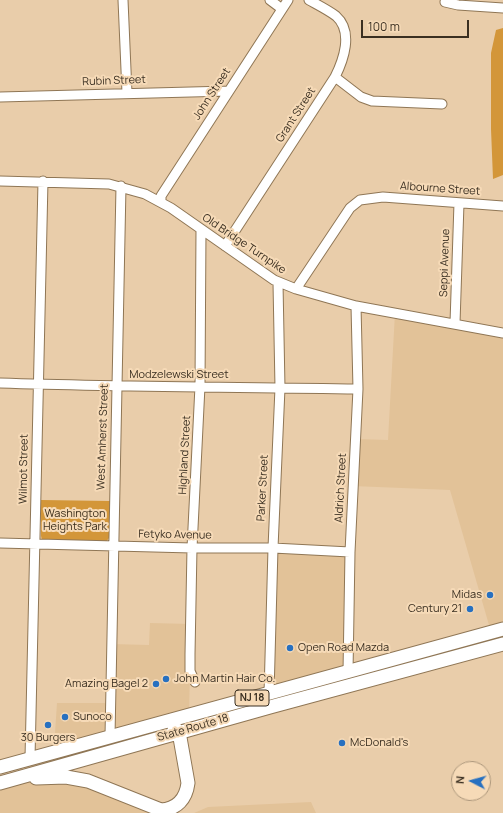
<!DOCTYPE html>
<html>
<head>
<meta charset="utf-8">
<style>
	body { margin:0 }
	#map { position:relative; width:503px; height:813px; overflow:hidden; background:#e9cdaa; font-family:Manrope,sans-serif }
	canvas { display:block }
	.north { position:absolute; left:451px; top:761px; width:40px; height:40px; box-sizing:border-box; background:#f6dab7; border:1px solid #ab967b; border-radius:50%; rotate:276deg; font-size:11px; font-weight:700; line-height:16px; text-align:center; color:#3a2f21 }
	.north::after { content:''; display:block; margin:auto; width:14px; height:18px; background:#2770c0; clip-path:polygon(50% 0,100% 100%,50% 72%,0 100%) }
	.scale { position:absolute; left:361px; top:20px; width:108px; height:18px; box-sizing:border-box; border:2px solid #3a2f21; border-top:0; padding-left:5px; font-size:12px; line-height:14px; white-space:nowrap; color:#3a2f21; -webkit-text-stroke:3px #f6dab7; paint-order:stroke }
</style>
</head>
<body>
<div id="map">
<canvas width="503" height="813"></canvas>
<div class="north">N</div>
<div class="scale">100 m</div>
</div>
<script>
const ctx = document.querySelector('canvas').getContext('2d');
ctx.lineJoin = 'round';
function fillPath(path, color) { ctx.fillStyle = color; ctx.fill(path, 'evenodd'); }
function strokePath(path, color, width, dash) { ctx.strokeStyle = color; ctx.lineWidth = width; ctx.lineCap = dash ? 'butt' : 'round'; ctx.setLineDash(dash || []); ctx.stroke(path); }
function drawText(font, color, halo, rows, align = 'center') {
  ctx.font = font + ' Manrope,sans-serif'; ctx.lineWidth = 4; ctx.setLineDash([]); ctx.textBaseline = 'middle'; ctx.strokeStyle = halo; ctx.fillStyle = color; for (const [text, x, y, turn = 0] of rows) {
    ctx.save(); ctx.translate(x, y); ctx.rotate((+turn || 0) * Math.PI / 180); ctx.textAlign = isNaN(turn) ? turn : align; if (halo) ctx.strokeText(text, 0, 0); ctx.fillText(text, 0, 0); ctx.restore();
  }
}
fillPath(new Path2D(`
	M395 313 503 333V629L491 632 450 490 353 486 356 439 388 440Z
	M273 548 350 552 348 672 269 694Z
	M150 623 191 624 189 715 56 751 55 733 57 703H110L111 644 149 645Z
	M66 777 167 813H0V783Z
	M311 802 316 813H194L208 807Z`), '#e2c298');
fillPath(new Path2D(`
	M503 28V175L493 179 491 129V53L496 30Z
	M41 500 110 501 109 538 106 542 42 540 41 536Z`), '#d39639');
const minor = new Path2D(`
	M123 0 127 93
	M270 0 282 9
	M445 2 458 5 503 8
	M335 77 361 97 372 101 442 104
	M0 97 229 91
	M0 181 109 184 145 194 171 208 274 280 296 289 356 306 503 333
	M161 202V196L288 0
	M225 246 335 77C343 61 354 32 336 16 328 10 318 5 309 0
	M296 289 350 208 360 200 383 197 503 206
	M455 323 459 203
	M0 383C119 387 239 387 358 389
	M0 543 192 548H273L350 552
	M348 672 350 552 358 389 356 306
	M195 682 190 671V654L192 548 200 386 201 229
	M269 694 273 548 280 388 278 283
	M110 736 121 186
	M30 758 43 181`);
const highway = new Path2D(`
	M0 767 503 629
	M36 778 66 777 88 781 161 810C177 809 186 799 188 783L179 732 174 727
	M0 783 270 707 503 644`);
strokePath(minor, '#8f7655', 11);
strokePath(highway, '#8f7655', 15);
strokePath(minor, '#fff', 9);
strokePath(highway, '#fff', 13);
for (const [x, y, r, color] of [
	[490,595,4,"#2770c0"],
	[470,609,4,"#2770c0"],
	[290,648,4,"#2770c0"],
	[166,679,4,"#2770c0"],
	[156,684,4,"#2770c0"],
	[65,717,4,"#2770c0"],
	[48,725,4,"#2770c0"],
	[342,743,4,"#2770c0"]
]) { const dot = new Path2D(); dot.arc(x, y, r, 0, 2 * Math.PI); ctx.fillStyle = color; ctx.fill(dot); strokePath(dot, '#f6dab7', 1.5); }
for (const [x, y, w] of [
	[252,698,34]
]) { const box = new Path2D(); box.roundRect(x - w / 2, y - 8, w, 16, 3); ctx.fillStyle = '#f6dab7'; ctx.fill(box); strokePath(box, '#3a2f21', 1); }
drawText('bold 10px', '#3a2f21', null, [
	["NJ 18",252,698]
]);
drawText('11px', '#3a2f21', '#f6dab7', [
	["Rubin Street",114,81,-2],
	["John Street",212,94,-57],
	["Grant Street",296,115,-57],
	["Albourne Street",440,189,4],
	["Old Bridge Turnpike",244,244,34],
	["Seppi Avenue",445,263,-88],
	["Modzelewski Street",179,375],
	["West Amherst Street",103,437,-88],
	["Highland Street",185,455,-87],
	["Wilmot Street",24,469,-89],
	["Parker Street",263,488,-87],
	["Aldrich Street",341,488,-87],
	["Fetyko Avenue",175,535,1],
	["State Route 18",193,728,-16]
]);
drawText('11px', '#3b2d1a', '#f6dab7', [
	["Washington",75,514],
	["Heights Park",75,527]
]);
drawText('11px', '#3a2f21', '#f6dab7', [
	["Midas",482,595,"right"],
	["Century 21",462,609,"right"],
	["Open Road Mazda",298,648],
	["John Martin Hair Co.",174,679],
	["Amazing Bagel 2",148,684,"right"],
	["Sunoco",73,717],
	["30 Burgers",48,738,"center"],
	["McDonald's",350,743]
], 'left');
</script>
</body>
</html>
